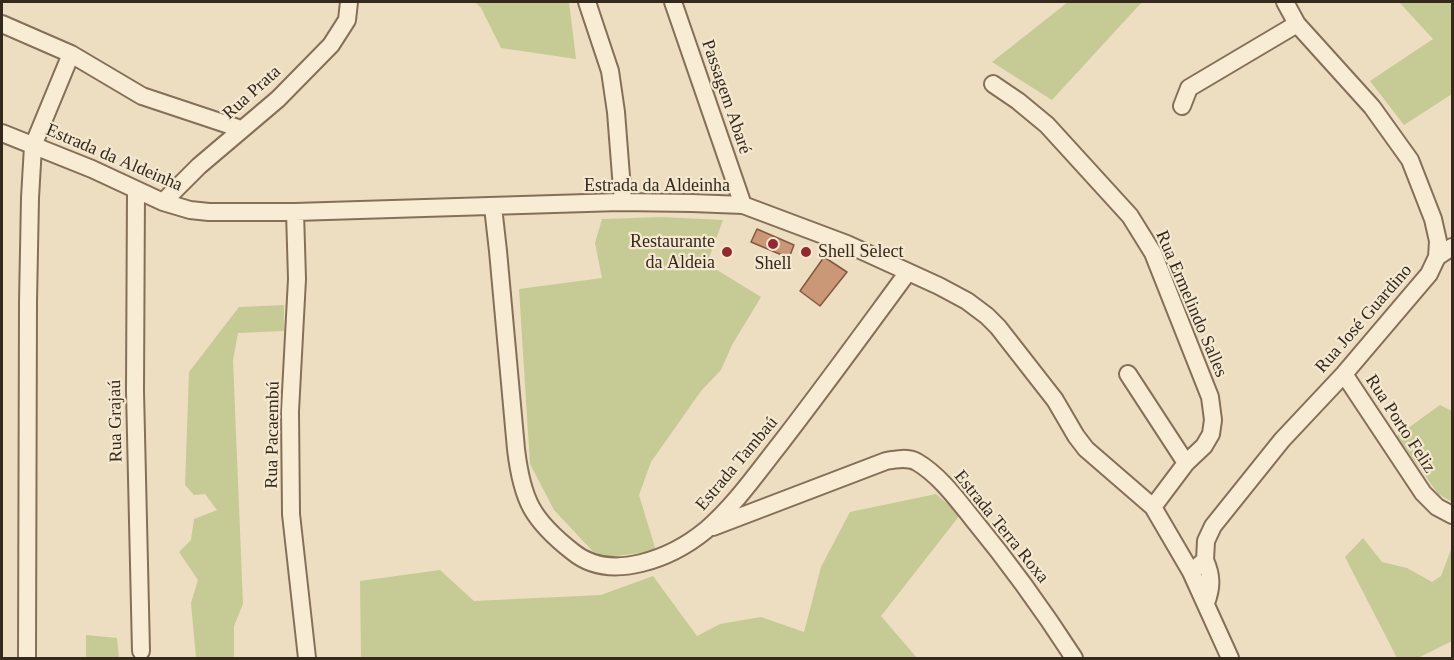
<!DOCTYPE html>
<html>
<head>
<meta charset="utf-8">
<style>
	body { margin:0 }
	#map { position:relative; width:1454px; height:660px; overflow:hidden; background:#eddec1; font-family:Georgia,serif }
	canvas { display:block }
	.frame { position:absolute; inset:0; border:3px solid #35281d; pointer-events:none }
</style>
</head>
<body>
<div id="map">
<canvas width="1454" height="660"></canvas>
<div class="frame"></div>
</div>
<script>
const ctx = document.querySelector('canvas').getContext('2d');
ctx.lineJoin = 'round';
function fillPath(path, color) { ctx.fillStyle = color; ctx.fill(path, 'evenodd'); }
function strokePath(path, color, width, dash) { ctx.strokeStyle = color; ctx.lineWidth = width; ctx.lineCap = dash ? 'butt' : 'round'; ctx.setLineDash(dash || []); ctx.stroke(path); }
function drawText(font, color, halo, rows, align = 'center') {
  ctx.font = font + ' Georgia,serif'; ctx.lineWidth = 4.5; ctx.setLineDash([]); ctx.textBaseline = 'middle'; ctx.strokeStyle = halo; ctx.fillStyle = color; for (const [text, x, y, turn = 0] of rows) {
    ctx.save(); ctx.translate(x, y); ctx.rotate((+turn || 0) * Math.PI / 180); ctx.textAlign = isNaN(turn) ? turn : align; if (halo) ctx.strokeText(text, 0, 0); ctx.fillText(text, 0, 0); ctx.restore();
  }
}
fillPath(new Path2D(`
	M475 2H569L576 59 501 48 481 8Z
	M1068 2H1142L1052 100 992 62Z
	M1399 2H1452V94L1404 125 1370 81 1433 39Z
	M662 217 723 220 709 258 717 270 761 297 732 345 721 370 701 391 651 462 639 495 656 551 599 558 554 510 530 464 519 289 602 278 595 243 602 219Z
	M284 305V331L238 333 233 360 243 604 234 626V658H196L191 603 198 580 179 552 191 540 194 519 217 510 205 494 194 495 185 485 189 372 239 307Z
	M1440 405 1452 411V502L1438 494 1397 436Z
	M936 494 960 515 881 616 917 658H361L360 581 440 570 474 601 601 595 653 576 697 636 720 624 761 617 804 632 821 567 850 512Z
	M1363 538 1382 562 1407 568 1432 582 1441 576 1452 547V641L1418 658H1397L1345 557Z
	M86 635 117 638 119 658H86Z`), '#c6ca95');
const building = new Path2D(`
	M757 229 794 245 789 258 751 242Z
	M824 257 847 272 820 306 800 291Z`);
fillPath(building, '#ca9777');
strokePath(building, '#84583f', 1.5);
const minor = new Path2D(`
	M587 2 610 71 616 112 623 202
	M673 2 743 205
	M2 24 71 54 142 96 241 129
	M993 84 1018 101 1047 125 1130 216 1153 253 1210 397 1213 420 1211 434 1204 446 1186 463 1153 507
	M1182 106 1189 88 1297 24
	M2 133 92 169 163 202 190 210 209 212H295L619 202 692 203 743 205 847 244 939 286 967 301 987 316 998 327 1055 400 1076 436 1086 449 1153 507 1191 572 1230 658
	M136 190 135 391 141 651
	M163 202 199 166 278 99 331 45 347 20 349 2
	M493 207 498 251 516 449C522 500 532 520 573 552 611 583 672 558 706 530 735 505 757 473 780 444 824 387 866 329 908 272
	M295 212 297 279 290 411 291 514 307 658
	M1437 257 1452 247
	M1128 374 1186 463
	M1344 374 1423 493 1437 507 1452 515
	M713 527 886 461C896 459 908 457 917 462 939 475 956 498 972 518 1009 563 1043 610 1074 658
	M1205 560 1206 541 1213 526 1282 440 1344 374 1429 274 1437 257 1438 241 1433 219 1410 160 1372 107 1297 24 1285 2
	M1197 567 1205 560C1212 576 1212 587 1206 603
	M27 658 28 302 30 198 33 146 71 54`);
strokePath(minor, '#856f59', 20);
strokePath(minor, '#f8ecd4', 16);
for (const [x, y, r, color] of [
	[773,244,6,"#932a2f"],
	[727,252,6,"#932a2f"],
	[806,252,6,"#932a2f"]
]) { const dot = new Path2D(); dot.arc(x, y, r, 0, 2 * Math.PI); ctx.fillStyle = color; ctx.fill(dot); strokePath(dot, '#f4e9d0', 2); }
drawText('18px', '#35281d', '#f4e9d0', [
	["Rua Prata",252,93,-42],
	["Passagem Abaré",726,97,71],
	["Estrada da Aldeinha",114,158,23],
	["Estrada da Aldeinha",657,186],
	["Rua Ermelindo Salles",1191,304,67],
	["Rua José Guardino",1364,319,-49],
	["Rua Grajaú",116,421,-91],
	["Rua Porto Feliz",1400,424,57],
	["Rua Pacaembú",273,435,-89],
	["Estrada Tambaú",737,464,-50],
	["Estrada Terra Roxa",1001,527,51]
]);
drawText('18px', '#35281d', '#f4e9d0', [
	["Restaurante",715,242],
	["da Aldeia",715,263],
	["Shell Select",818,252,"left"],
	["Shell",773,264,"center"]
], 'right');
</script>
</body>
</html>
